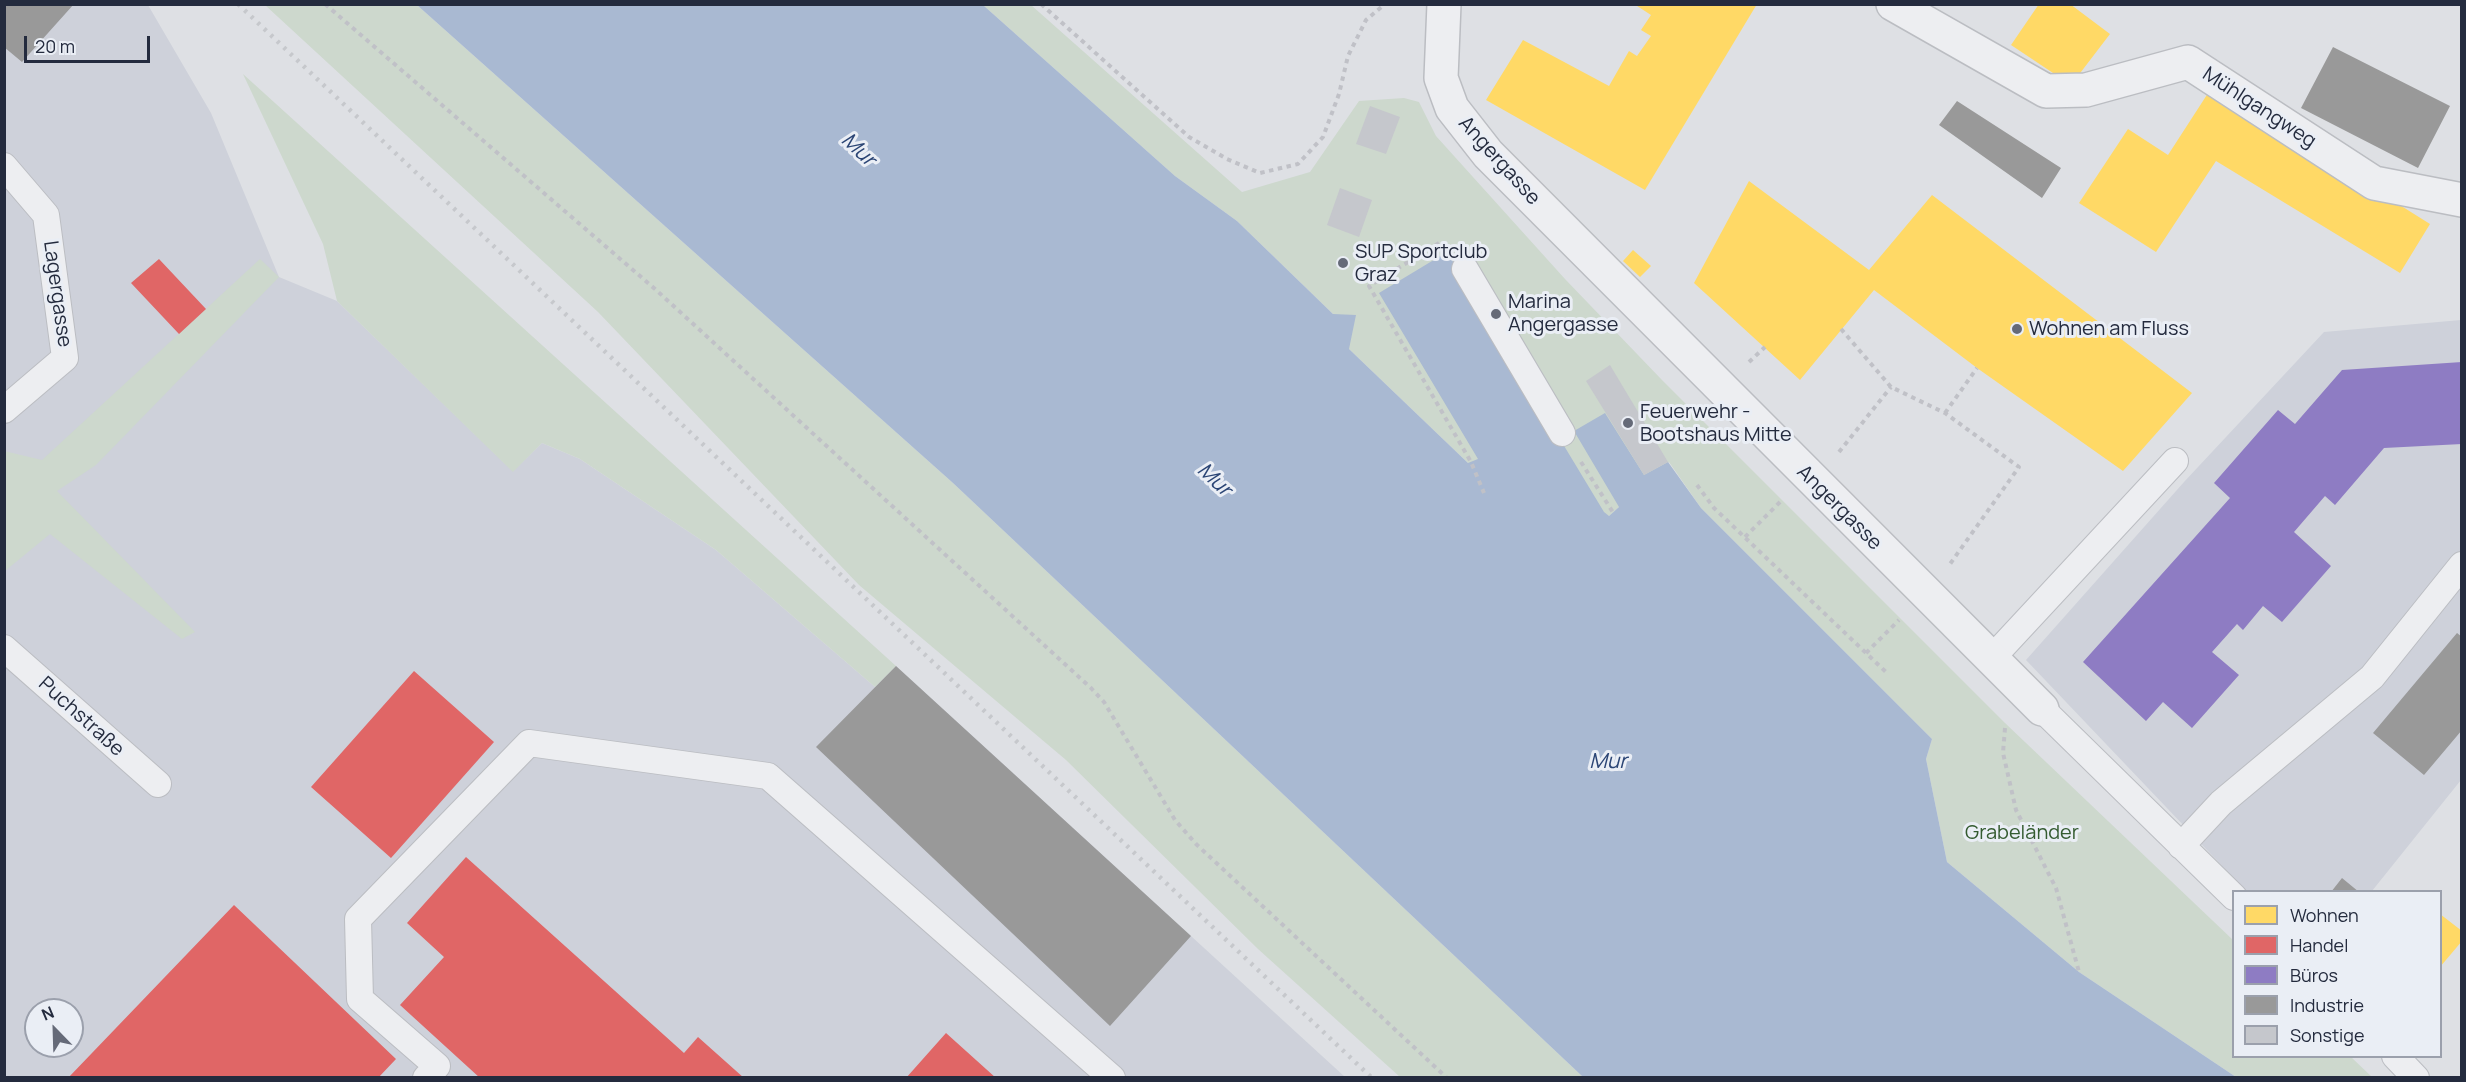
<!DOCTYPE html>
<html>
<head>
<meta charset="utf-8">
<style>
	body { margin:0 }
	#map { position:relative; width:2466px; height:1082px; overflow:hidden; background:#dee0e4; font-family:Manrope,sans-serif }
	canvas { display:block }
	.frame { position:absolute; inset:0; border:6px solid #242b3e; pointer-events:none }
	.legend { position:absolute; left:2232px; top:890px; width:210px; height:168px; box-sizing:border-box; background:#eaeef5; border:2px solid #9ba0ac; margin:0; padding:8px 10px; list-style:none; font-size:18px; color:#242b3e }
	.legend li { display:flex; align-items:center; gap:12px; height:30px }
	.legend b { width:30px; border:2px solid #9ba0ac }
	.north { position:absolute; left:24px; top:998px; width:60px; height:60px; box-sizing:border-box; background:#eaeef5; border:2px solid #9ba0ac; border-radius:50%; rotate:337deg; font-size:16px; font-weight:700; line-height:24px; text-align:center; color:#242b3e }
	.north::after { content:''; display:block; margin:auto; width:21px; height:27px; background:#656a78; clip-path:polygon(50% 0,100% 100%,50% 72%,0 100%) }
	.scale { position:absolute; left:24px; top:36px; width:126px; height:27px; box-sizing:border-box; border:3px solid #242b3e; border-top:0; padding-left:8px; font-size:18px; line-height:21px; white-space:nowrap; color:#242b3e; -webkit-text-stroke:4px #eaeef5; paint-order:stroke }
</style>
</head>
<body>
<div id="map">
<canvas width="2466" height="1082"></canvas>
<div class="frame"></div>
<ul class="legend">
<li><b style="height:16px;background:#ffd966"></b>Wohnen</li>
<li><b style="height:16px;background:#e06666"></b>Handel</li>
<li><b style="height:16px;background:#8e7cc3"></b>Büros</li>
<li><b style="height:16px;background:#999"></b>Industrie</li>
<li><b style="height:16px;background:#c5c7cc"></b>Sonstige</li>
</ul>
<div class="north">N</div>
<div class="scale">20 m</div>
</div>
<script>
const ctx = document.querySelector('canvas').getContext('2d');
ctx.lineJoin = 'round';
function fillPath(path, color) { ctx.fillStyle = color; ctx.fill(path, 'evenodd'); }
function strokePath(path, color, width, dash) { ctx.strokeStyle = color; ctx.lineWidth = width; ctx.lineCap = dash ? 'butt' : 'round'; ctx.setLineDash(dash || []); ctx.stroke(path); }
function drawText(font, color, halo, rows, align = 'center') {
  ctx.font = font + ' Manrope,sans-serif'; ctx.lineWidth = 6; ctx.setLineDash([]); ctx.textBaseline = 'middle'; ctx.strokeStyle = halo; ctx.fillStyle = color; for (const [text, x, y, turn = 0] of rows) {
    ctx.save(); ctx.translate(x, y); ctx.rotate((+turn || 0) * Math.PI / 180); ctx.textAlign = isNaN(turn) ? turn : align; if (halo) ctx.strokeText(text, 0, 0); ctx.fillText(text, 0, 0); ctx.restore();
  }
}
fillPath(new Path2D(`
	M5 4 148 5 211 113 279 277 337 301 513 471 542 443 580 459 716 550 875 687 896 666 1345 1077 5 1078ZM36 1010H72V1046H36Z
	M2461 320V780L2372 891H2246L2026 660 2184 482 2324 332Z`), '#ced1da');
fillPath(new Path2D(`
	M265 5H417L953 483 1583 1077H1400L1258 949 1066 760 859 585 598 312Z
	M983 5H1031L1242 192 1310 172 1359 101 1404 98 1419 102 1436 136 1565 279 1662 380 2005 723 2233 940 2234 1056 2351 1057 2372 1077H2236L2079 972 1947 862 1926 759 1932 739 1701 508 1669 462 1609 516 1468 463 1349 349 1333 314 1237 221 1175 176Z
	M243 74 896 666 875 687 716 550 580 459 542 443 513 472 337 301 323 244Z
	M260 259 279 277 96 465 57 491 195 632 182 639 50 534 5 571 4 451 42 460Z`), '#cdd8cd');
fillPath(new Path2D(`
	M417 5H983L1175 176 1237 221 1333 314 1356 315 1349 349 1468 463 1478 459 1379 293 1447 252 1604 512 1609 516 1619 507 1574 431 1605 413 1644 475 1668 462 1701 508 1932 739 1926 759 1947 862 2079 972 2236 1077H1583L953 483Z`), '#a9b9d2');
fillPath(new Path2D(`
	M1634 4H1757L1645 190 1486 100 1523 40 1609 86 1629 51 1637 56 1651 36 1641 30 1651 15Z
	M2039 4H2070L2110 34 2071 85 2011 45Z
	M2212 87 2430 224 2400 273 2216 161 2156 252 2079 203 2128 129 2168 155Z
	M1749 181 1869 270 1932 195 2192 393 2123 471 1977 368 1874 290 1800 380 1694 283Z
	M1633 250 1651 266 1640 277 1623 261Z
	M2440 914 2462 931V941L2440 967Z`), '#ffd966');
fillPath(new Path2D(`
	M159 259 206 309 179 334 131 283Z
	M414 671 494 742 391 858 311 787Z
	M466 857 684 1053 698 1037 744 1078H480L400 1005 444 957 407 923Z
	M234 905 396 1059 378 1078H68Z
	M946 1033 996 1078H906Z`), '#e06666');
fillPath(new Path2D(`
	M2462 362V444L2384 448 2335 505 2325 496 2294 532 2331 566 2282 622 2263 606 2243 630 2237 624 2212 652 2239 675 2192 728 2163 702 2146 721 2083 662 2230 498 2214 483 2278 410 2295 424 2342 370Z`), '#8e7cc3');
fillPath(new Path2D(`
	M4 4H74L22 62 4 47Z
	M2333 47 2450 106 2418 168 2301 108Z
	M1957 101 2061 168 2042 198 1939 125Z
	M2457 633 2462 637V730L2424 775 2373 733Z
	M896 666 1191 936 1110 1026 816 747Z
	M2342 878 2359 892H2331Z`), '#999');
fillPath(new Path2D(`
	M1370 106 1400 117 1386 154 1356 144Z
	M1340 188 1372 200 1359 237 1327 225Z
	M1610 365 1668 462 1644 475 1586 381Z`), '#c5c7cc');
const service = new Path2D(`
	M4 166 46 215 65 358 4 410
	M1465 269 1562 433
	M4 648 158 784
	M1991 659 2175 461
	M2042 709 2234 897
	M2181 846 2221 803 2372 677 2462 565
	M2395 1056 2416 1078
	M426 1078 437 1066 360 999 358 919 529 743 768 776 1112 1078`);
const minor = new Path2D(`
	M1444 4 1441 78 1452 108 1488 154 2042 709
	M1893 4 2046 91 2086 90 2188 62 2374 183 2462 200`);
strokePath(service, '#bbbdc2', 28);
strokePath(minor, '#bbbdc2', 36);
strokePath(new Path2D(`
	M325 4 655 289 1091 688 1104 702 1175 820 1196 844 1447 1078
	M1041 4 1189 137 1227 159 1260 173 1298 164 1323 137 1339 94 1348 56 1366 20 1385 4
	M1439 243 1369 286 1471 462 1484 493
	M1841 329 1891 387 1945 413 2019 467 1950 564
	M1749 362 1765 347
	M1945 413 1977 368
	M1839 452 1891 387
	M1581 462 1614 514
	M1697 485 1714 508 1888 674
	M1745 537 1781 501
	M1866 653 1899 620
	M2005 728 2003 753 2016 810 2056 888 2079 972`), '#c0c1c7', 4, [4.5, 4.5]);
strokePath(service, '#edeef1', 26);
strokePath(minor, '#edeef1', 33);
strokePath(new Path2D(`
	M238 4 1372 1078`), '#c6c8cc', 4.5, [3, 6]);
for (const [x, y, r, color] of [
	[1343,263,6,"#656a78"],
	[1496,314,6,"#656a78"],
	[2017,329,6,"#656a78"],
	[1628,423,6,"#656a78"]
]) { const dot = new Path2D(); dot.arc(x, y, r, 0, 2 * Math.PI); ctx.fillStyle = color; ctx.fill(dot); strokePath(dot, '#eaeef5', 2); }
drawText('20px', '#242b3e', '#eaeef5', [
	["Mühlgangweg",2259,108,33],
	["Angergasse",1499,161,48],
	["Lagergasse",57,294,82],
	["Angergasse",1839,508,45],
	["Puchstraße",81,717,42]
]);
drawText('20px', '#242b3e', '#eaeef5', [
	["SUP Sportclub",1355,252],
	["Graz",1355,275],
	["Marina",1508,302],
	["Angergasse",1508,325],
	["Wohnen am Fluss",2029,329],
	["Feuerwehr -",1640,412],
	["Bootshaus Mitte",1640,435]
], 'left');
drawText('20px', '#345b30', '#eaeef5', [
	["Grabeländer",2022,833]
]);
drawText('italic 21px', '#2b4575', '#eaeef5', [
	["Mur",858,150,43],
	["Mur",1214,480,43],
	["Mur",1608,762]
]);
</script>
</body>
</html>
